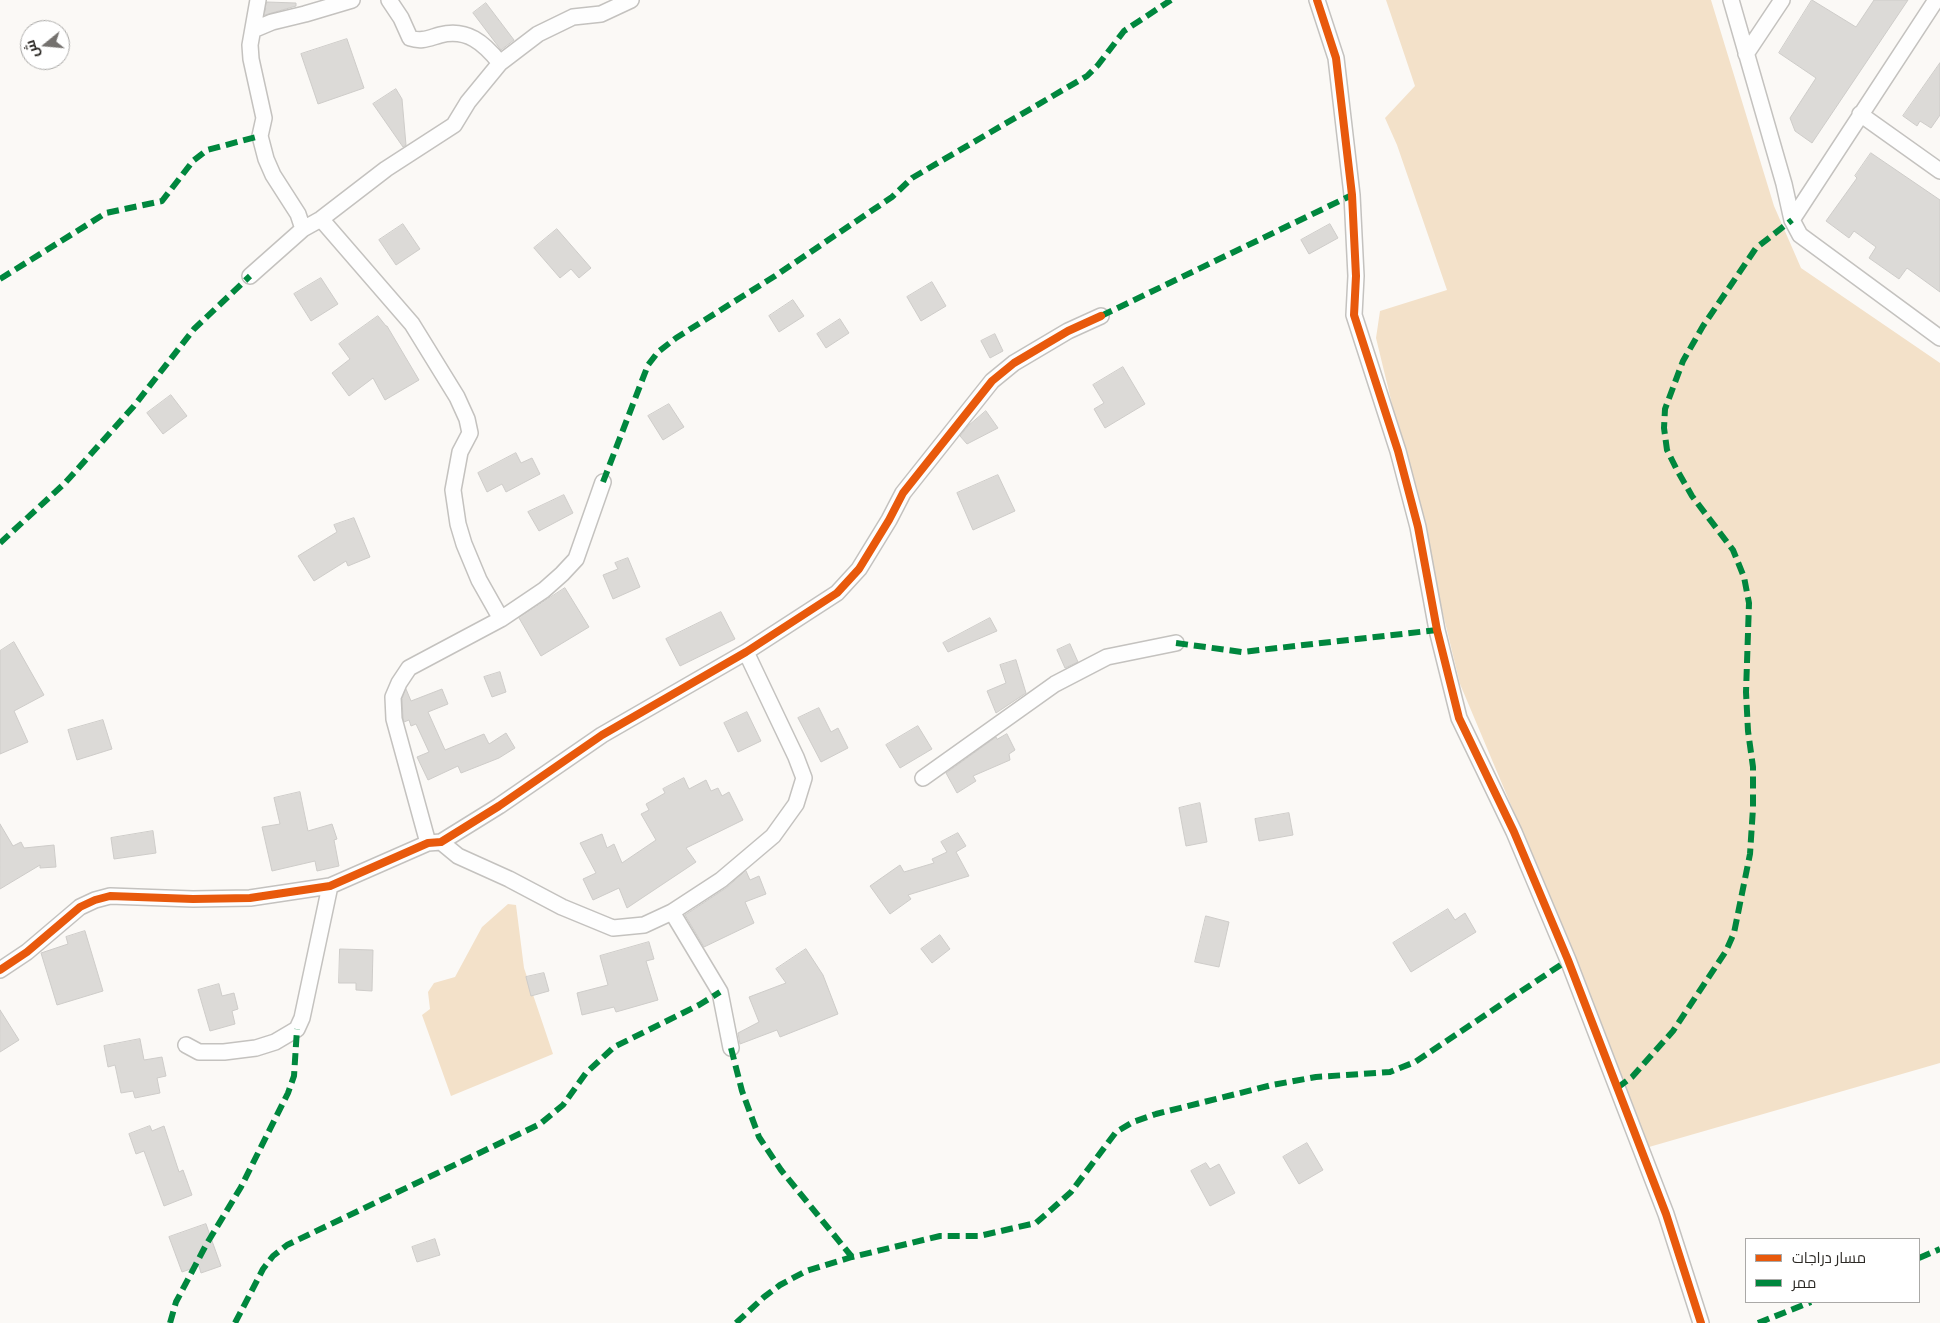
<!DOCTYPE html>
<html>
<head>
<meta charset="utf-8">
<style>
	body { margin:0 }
	#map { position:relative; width:1940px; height:1323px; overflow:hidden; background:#fbf9f6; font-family:Cabin,Cairo,sans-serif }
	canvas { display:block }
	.legend { position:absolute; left:1745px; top:1238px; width:175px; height:65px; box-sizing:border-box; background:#fff; border:1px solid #aaa9a7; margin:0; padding:6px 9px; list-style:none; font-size:15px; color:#2b2824 }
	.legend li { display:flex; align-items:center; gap:10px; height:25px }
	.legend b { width:25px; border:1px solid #aaa9a7 }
	.north { position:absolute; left:20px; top:20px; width:50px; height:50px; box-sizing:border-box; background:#fff; border:1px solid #aaa9a7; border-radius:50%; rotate:253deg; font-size:14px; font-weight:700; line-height:20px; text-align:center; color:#2b2824 }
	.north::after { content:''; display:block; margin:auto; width:18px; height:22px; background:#74716e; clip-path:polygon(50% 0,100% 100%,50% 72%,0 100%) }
</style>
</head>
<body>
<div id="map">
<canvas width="1940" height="1323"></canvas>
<ul class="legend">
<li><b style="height:6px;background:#e8590c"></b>مسار دراجات</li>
<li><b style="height:6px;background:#00873e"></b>ممر</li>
</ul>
<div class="north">ش</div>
</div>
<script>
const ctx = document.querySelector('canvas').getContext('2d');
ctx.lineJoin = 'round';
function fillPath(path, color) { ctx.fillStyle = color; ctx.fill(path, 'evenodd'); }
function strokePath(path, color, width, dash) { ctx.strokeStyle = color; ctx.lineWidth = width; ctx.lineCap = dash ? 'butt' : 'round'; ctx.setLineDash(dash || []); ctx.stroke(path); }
fillPath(new Path2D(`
	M1386 0H1711L1774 206 1801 268 1940 363V1063L1649 1147 1583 976 1460 684 1376 338 1380 311 1447 290 1397 145 1385 118 1415 86Z
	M508 904 516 905 524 968 553 1054 451 1096 422 1015 430 1009 428 992 434 983 455 977 482 927Z`), '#f3e1c9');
const building = new Path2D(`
	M1812 0 1856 27 1874 0H1908L1812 143 1795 131 1790 118 1816 78 1779 53Z
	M267 2 296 3V6L265 15Z
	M486 3 514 40 501 50 473 13Z
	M347 39 364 88 318 104 301 54Z
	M1940 63V115L1931 128 1920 121 1917 126 1903 116Z
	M396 89 402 99 406 145 403 147 373 104Z
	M1871 153 1940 200V292L1907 268 1899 279 1869 258 1876 247 1854 231 1849 238 1826 221 1857 178 1855 176Z
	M403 224 420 249 396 265 379 240Z
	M1330 224 1338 238 1309 254 1301 240Z
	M557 229 591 268 579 278 571 269 560 278 534 248Z
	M321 278 338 304 311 321 294 294Z
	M932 282 946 306 921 321 907 297Z
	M793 300 804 316 779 332 769 316Z
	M378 316 386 326H387L419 380 385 400 373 378 349 396 332 373 350 359 339 344Z
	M840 319 849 333 826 348 817 334Z
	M995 334 1003 351 990 358 981 341Z
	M1123 367 1145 404 1105 428 1094 409 1104 403 1093 385Z
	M171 395 187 416 163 434 147 413Z
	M669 404 684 427 663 440 648 416Z
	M986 411 998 428 967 444 960 436 968 426Z
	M516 453 521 463 532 458 540 474 506 492 502 484 487 492 478 473Z
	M998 475 1015 511 973 530 957 493Z
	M564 495 573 513 539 531 528 512Z
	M354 518 370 557 348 566 346 561 314 581 298 556 337 532 334 525Z
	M628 558 640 587 613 599 603 575 618 569 615 563Z
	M565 588 589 627 541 656 519 618Z
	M721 612 735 639 680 666 666 639Z
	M990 618 997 631 948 652 943 643Z
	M14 642 44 695 14 711 28 742 0 754V651Z
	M1070 644 1078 662 1065 668 1057 650Z
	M1016 660 1026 693 996 713 987 691 1006 683 1000 665Z
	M500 672 506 692 492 697 484 677Z
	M406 689 411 701 442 689 448 704 428 712 445 750 484 734 489 744 506 733 515 748 499 758 461 773 458 766 428 780 417 757 429 752 416 724 411 726 409 720 404 722 403 718 402 699Z
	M819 708 831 732 838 728 848 748 821 762 798 718Z
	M747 712 761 741 738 752 724 723Z
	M103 720 112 749 77 760 68 730Z
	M918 726 932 749 900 768 886 745Z
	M1007 734 1015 750 1009 754 1010 760 973 776 976 781 957 793 946 773 996 737 997 739Z
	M684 778 689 789 706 780 711 791 718 788 722 796 729 792 743 820 686 848 696 862 627 908 619 888 593 900 583 879 596 873 580 843 602 834 607 848 614 844 622 863 656 840 641 814 649 810 646 804 665 793 663 789Z
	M300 792 308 831 332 824 337 839 334 840 339 866 317 871 315 861 272 871 262 827 280 824 274 798Z
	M1200 803 1207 842 1186 846 1179 808Z
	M1289 813 1293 835 1259 841 1255 819Z
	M0 824 13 846 21 842 24 848 54 845 56 867 40 868V865L0 889Z
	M153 831 156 853 114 859 111 838Z
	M958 833 966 846 956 852 969 876 908 895 911 899 890 914 870 886 900 865 904 872 934 863 932 859 947 852 941 842Z
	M746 871 750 880 759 876 766 894 745 902 754 923 704 947 685 915 726 888Z
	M1448 909 1455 920 1465 913 1476 932 1411 972 1393 943Z
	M1206 916 1229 922 1219 967 1195 962Z
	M85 931 103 991 57 1005 41 953 68 944 66 937Z
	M940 935 950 949 932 963 921 949Z
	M649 942 654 959 646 961 658 1000 616 1012 614 1007 582 1015 577 993 608 985 600 956Z
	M340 949 373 950 372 991 356 990V983H339Z
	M806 949 823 975 838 1014 780 1037 777 1030 740 1044 738 1033 759 1022 749 997 786 983 776 969Z
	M544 973 549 991 531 996 526 977Z
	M219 984 222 996 234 993 238 1009 232 1011 235 1024 210 1031 198 990Z
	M0 1010 19 1040 0 1052Z
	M140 1039 144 1060 162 1057 166 1076 157 1078 160 1093 135 1098 133 1091 121 1093 115 1065 108 1067 104 1046Z
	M150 1126 152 1131 164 1126 179 1172 183 1170 192 1195 164 1206 144 1151 136 1154 129 1134Z
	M1307 1143 1323 1170 1299 1184 1283 1157Z
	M1206 1163 1210 1169 1219 1164 1235 1193 1210 1206 1191 1171Z
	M206 1224 221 1266 201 1273 199 1266 182 1272 169 1237Z
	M435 1239 440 1255 417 1262 412 1247Z`);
fillPath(building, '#dcdad7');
strokePath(building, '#ceccc9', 1);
const minor = new Path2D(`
	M258 0 250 45 251 59 264 118 260 136 266 159 273 175 298 214 303 229
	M389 0 401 18 410 38C422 42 429 38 440 35 467 28 484 43 500 63
	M1317 0 1336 58 1352 195 1356 276 1354 315 1398 451 1418 527 1437 630 1459 718 1514 832 1568 960 1666 1214 1701 1323
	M1731 0 1784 184 1792 220 1800 235 1940 338
	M253 30 272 22 305 14 352 0
	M1746 54 1782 0
	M1860 114 1940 171
	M321 219 412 324 457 397 467 419 470 433 460 452 453 490 458 524 464 544 479 580 501 619
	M1792 220 1936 0
	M250 276 303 229 321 219 386 169 454 125 468 102 500 63 538 34 573 17 601 14 631 0
	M923 778 1055 684 1107 657 1176 643
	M441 842 458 856 509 879 562 907 613 928 644 925 672 912 721 880 773 836 796 804 804 778 796 757 746 652
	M428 843 394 719 393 697 399 683 409 668 501 619 544 590 562 574 576 559 603 482
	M672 912 720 992 731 1048
	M0 970 27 952 80 907 95 900 110 896 193 899 250 898 330 886 428 843 441 842 499 806 602 735 746 652 837 593 859 569 889 520 903 493 992 381 1014 363 1068 331 1101 316
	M186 1045 199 1052H224L256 1048 275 1042 297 1029 302 1018 330 886`);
strokePath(minor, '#c4c2bf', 18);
strokePath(minor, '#fefefe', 15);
strokePath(new Path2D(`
	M0 279 106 213 162 201 193 161 207 150 260 136
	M1101 316 1352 195
	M603 482 648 365 658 352 676 338 775 276 892 197 912 178 1087 76 1098 65 1124 31 1171 0
	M0 543 65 483 134 406 194 329 250 276
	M1176 643 1242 652 1437 630
	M731 1048 742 1091 759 1137 781 1170 852 1257
	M1617 1088 1632 1077 1673 1031 1726 951 1734 933 1750 854 1753 808V767L1748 731 1746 692 1749 603 1744 577 1733 550 1692 496 1677 470 1667 450 1664 428 1665 409 1683 361 1703 326 1756 248 1792 220
	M1919 1258 1940 1249
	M170 1323 176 1302 206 1245 241 1187 288 1093 294 1076 297 1029
	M235 1323 263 1269 273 1256 287 1245 540 1124 563 1105 586 1073 614 1047 699 1005 720 992
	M736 1323 764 1297 780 1285 806 1271 852 1257 940 1236H979L1036 1223 1071 1192 1116 1132 1133 1122 1156 1114 1272 1085 1316 1077 1390 1072 1415 1062 1568 960
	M1758 1323 1811 1302`), '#00873e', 6, [12, 6]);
strokePath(new Path2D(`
	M1317 0 1336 58 1352 195 1356 276 1354 315 1398 451 1418 527 1437 630 1459 718 1514 832 1568 960 1666 1214 1701 1323
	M0 970 27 952 80 907 95 900 110 896 193 899 250 898 330 886 428 843 441 842 499 806 602 735 746 652 837 593 859 569 889 520 903 493 992 381 1014 363 1068 331 1101 316`), '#e8590c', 8);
</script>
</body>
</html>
